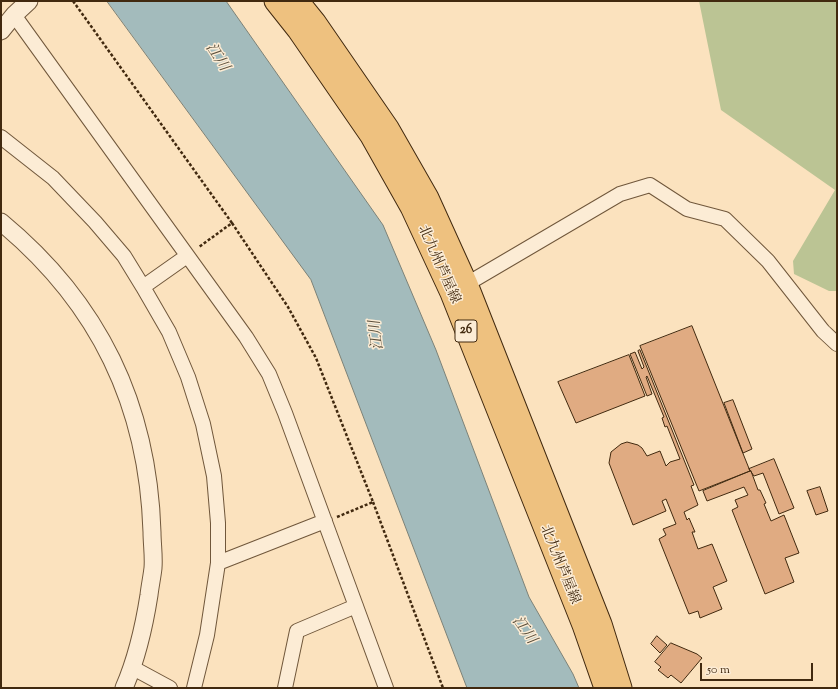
<!DOCTYPE html>
<html>
<head>
<meta charset="utf-8">
<style>
	body { margin:0 }
	#map { position:relative; width:838px; height:689px; overflow:hidden; background:#fbe2be; font-family:"Sorts Mill Goudy",serif }
	canvas { display:block }
	.frame { position:absolute; inset:0; border:2px solid #41290f; pointer-events:none }
	.scale { position:absolute; left:700px; top:663px; width:113px; height:18px; box-sizing:border-box; border:2px solid #41290f; border-top:0; padding-left:5px; font-size:12px; line-height:14px; white-space:nowrap; color:#41290f; -webkit-text-stroke:3px #fcecd5; paint-order:stroke }
</style>
</head>
<body>
<div id="map">
<canvas width="838" height="689"></canvas>
<div class="frame"></div>
<div class="scale">50 m</div>
</div>
<script>
const ctx = document.querySelector('canvas').getContext('2d');
ctx.lineJoin = 'round';
function fillPath(path, color) { ctx.fillStyle = color; ctx.fill(path, 'evenodd'); }
function strokePath(path, color, width, dash) { ctx.strokeStyle = color; ctx.lineWidth = width; ctx.lineCap = dash ? 'butt' : 'round'; ctx.setLineDash(dash || []); ctx.stroke(path); }
function drawText(font, color, halo, rows, align = 'center') {
  ctx.font = font + ' "Sorts Mill Goudy","Noto Serif JP",serif'; ctx.lineWidth = 3; ctx.setLineDash([]); ctx.textBaseline = 'middle'; ctx.strokeStyle = halo; ctx.fillStyle = color; for (const [text, x, y, turn = 0] of rows) {
    ctx.save(); ctx.translate(x, y); ctx.rotate((+turn || 0) * Math.PI / 180); ctx.textAlign = isNaN(turn) ? turn : align; if (halo) ctx.strokeText(text, 0, 0); ctx.fillText(text, 0, 0); ctx.restore();
  }
}
fillPath(new Path2D(`
	M699 1H837V291H829L794 274 793 261 835 190 721 110Z`), '#bbc494');
const water = new Path2D(`
	M107 1H226L383 225 436 350 529 597 573 674 579 688H467L311 280Z`);
fillPath(water, '#a3bbbc');
strokePath(water, '#7c8177', 1);
const building = new Path2D(`
	M692 326 750 471 699 491 640 346Z
	M640 350 694 485 691 486 698 505 684 512 687 520 689 518 695 532H692L698 549 712 544 727 581 713 587 722 609 700 618 698 611 689 614 659 539 666 535 663 529 676 524 666 499 662 501 666 511 633 525 609 463 611 452 621 444 627 442 638 445 642 448 647 456 660 451 666 466 670 462 680 459 667 426 665 427 662 418 664 417 647 376 646 377 652 394 647 396 630 354 635 352 642 369 644 367 638 351Z
	M629 355 645 396 576 423 558 382Z
	M733 400 752 449 743 453 724 403Z
	M774 459 794 508 779 514 763 473 754 476 749 469Z
	M751 471 758 490H760L766 503 764 504 771 521 784 515 799 553 785 558 794 582 765 594 732 510 738 507 735 500 748 495 744 487 707 501 703 491Z
	M820 487 828 511 816 515 807 491Z
	M657 636 667 645 660 653 651 644Z
	M671 643 697 654 702 658 681 683 671 675 668 678 658 670 661 667 655 662Z`);
fillPath(building, '#e0ab82');
strokePath(building, '#41290f', 1);
const minor = new Path2D(`
	M14 15 246 337 269 374 285 413 386 688
	M1 137 53 178 95 222 124 256 143 287 169 332 188 377 203 424 214 476 218 523V563L325 521
	M143 287 187 256
	M460 288 620 194 650 185 687 209 725 219 768 261 823 331 837 344
	M133 668 170 688
	M194 688 207 635 218 563
	M285 688 297 631 356 606`);
const tertiary = new Path2D(`
	M1 31 14 15 29 1
	M1 222C99 303 148 405 152 532 152 544 154 556 153 568 152 577 150 586 149 595 144 627 137 658 124 688`);
const primary = new Path2D(`
	M275 1 298 30 371 136 411 207 451 293 583 625 605 688
	M298 1 315 22 388 128 428 198 467 284 601 624 621 688`);
strokePath(minor, '#70573b', 16);
strokePath(tertiary, '#70573b', 19);
strokePath(primary, '#41290f', 23);
strokePath(new Path2D(`
	M73 1 232 223 199 247
	M232 223 288 307 316 358 373 502 337 517
	M373 502 443 688`), '#41290f', 2.5, [3, 2]);
strokePath(minor, '#fcecd5', 14);
strokePath(tertiary, '#fcecd5', 17);
strokePath(primary, '#eec17f', 21);
for (const [x, y, w] of [
	[466,331,22]
]) { const box = new Path2D(); box.roundRect(x - w / 2, y - 11, w, 22, 3); ctx.fillStyle = '#fcecd5'; ctx.fill(box); strokePath(box, '#41290f', 1); }
drawText('bold 13px', '#41290f', null, [
	["26",466,331]
]);
drawText('14px', '#41290f', '#fcecd5', [
	["北九州芦屋線",438,265,66],
	["北九州芦屋線",559,565,68]
]);
drawText('italic 15px', '#5a4e3a', '#fcecd5', [
	["江川",216,58,57],
	["江川",378,335,-97],
	["江川",523,631,54]
]);
</script>
</body>
</html>
